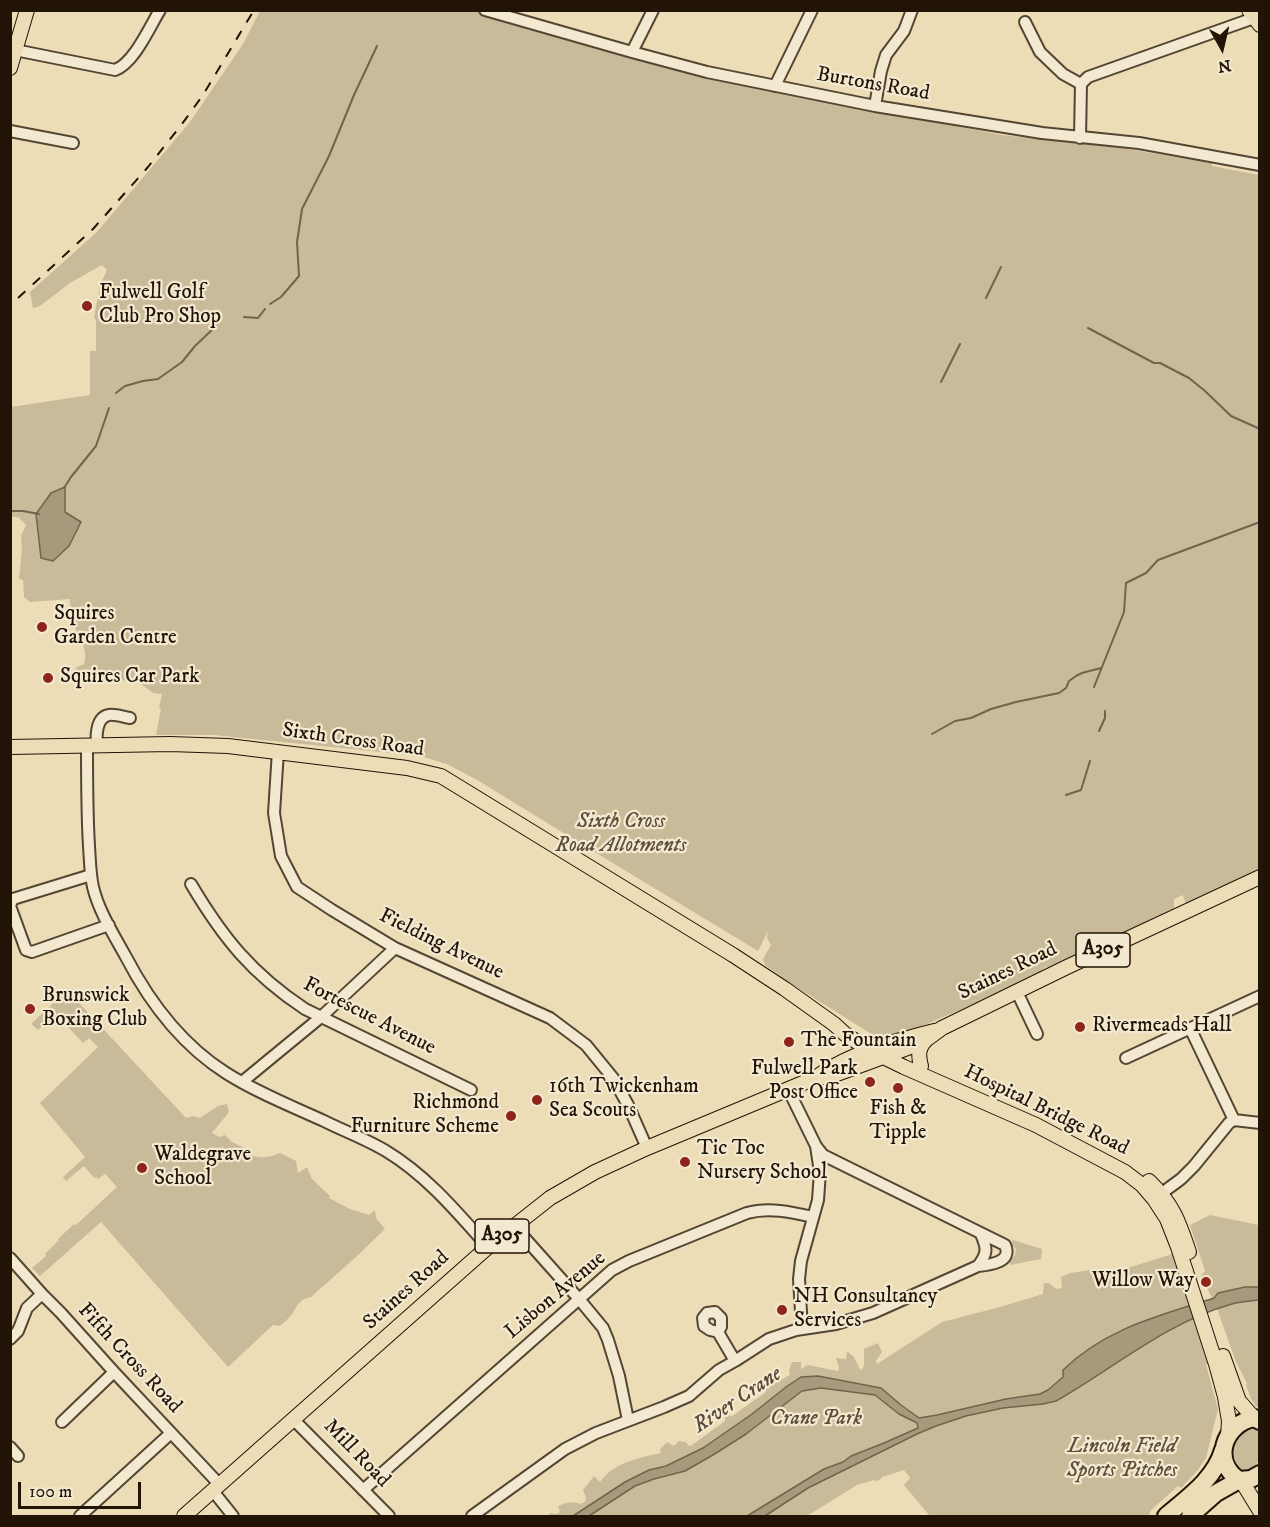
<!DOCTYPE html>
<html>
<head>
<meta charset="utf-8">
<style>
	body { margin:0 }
	#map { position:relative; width:1270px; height:1527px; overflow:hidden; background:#ecddb7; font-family:"IM FELL DW Pica",serif }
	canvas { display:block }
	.frame { position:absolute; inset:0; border:12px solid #211406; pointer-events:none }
	.north { position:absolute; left:1192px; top:18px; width:60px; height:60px; -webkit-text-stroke:4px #f3e9d0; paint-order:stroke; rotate:172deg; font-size:16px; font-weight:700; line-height:24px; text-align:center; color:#211406 }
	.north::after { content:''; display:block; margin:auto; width:21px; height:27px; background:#211406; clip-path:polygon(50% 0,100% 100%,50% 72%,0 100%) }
	.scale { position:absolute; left:18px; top:1482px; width:123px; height:27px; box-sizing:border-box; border:3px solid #211406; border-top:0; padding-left:8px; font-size:18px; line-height:21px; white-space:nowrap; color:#211406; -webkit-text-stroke:4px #f3e9d0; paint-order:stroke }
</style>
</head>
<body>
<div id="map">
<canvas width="1270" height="1527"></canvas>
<div class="frame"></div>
<div class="north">N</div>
<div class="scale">100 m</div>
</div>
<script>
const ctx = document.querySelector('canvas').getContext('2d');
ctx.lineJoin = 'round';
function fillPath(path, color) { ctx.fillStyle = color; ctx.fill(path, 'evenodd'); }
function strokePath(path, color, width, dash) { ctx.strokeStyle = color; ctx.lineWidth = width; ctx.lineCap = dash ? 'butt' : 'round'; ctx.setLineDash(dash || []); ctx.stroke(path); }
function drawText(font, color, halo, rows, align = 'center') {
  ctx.font = font + ' "IM FELL DW Pica",serif'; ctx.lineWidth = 4.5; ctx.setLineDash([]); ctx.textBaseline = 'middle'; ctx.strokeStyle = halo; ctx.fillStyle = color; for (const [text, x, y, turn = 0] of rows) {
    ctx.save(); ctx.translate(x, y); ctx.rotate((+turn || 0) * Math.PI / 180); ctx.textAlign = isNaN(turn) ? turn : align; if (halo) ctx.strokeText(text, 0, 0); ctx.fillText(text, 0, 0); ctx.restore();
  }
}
fillPath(new Path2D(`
	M260 11H474L619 54 718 79 820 100 1002 135 1121 148 1212 163V166L1259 175V872L1186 905 1183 895 1174 899V908L1103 943 1055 969 1045 967 1036 977 897 1037 873 1035 790 983 765 965 763 959 771 945 767 938 768 931 758 951 588 848 479 781 447 764 420 756 214 735H156L161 709 159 708 162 694 153 693 141 684 112 678 102 673C92 676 93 674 85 669L81 671 75 670 77 667 84 664C88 651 82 644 77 632 72 621 70 610 70 599L30 602 24 597 23 580 19 579 22 548 21 536 26 525 18 517H11V407L90 395V351H96V320L94 318 100 285 107 270 102 265 70 283 40 306 33 308 30 292 97 232 190 122 243 44Z
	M67 990 186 1118 193 1116 200 1118 218 1106 227 1104 229 1112 212 1133 219 1137 225 1135 232 1142 243 1147 244 1152C259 1159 264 1159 280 1153L296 1161 298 1173 307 1167 312 1179 330 1196 329 1198 350 1209 369 1215 375 1210 376 1218 385 1229 356 1257 311 1297C300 1298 297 1306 292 1314 288 1319 284 1323 280 1326L273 1325 228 1367 101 1222 40 1276 32 1268 46 1256 45 1254 59 1240 58 1239 74 1224 76 1225 117 1187 105 1174 98 1179 96 1177 94 1178 84 1166 66 1181 63 1177 85 1157 40 1103 98 1047 89 1038 83 1043 56 1014 38 1030 31 1024Z
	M1210 1215 1259 1225V1287L1212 1298 1201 1276 1205 1271 1190 1225Z
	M1013 1240 1042 1249 1041 1259 1010 1265 1009 1262 1015 1255 1016 1249 1011 1243Z
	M1174 1252 1190 1301 1188 1302 1189 1304 1194 1322 1195 1321 1208 1364 1206 1365 1218 1409 1206 1458 1198 1470 1181 1488 1178 1486 1151 1510 1149 1516H930L904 1485 910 1478 904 1470 882 1477 880 1480 875 1481 874 1480 857 1485 807 1516H547L551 1513 557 1514 560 1512 558 1506C566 1502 572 1501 580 1504L585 1502 586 1498 583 1490 594 1476 600 1482C614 1462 639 1458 661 1453L660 1449 667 1442 674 1446 679 1441 686 1442 689 1446 692 1445 725 1421V1413L727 1412 731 1417 766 1392 761 1387 764 1381 771 1380 775 1383 790 1375 789 1370 792 1362H801V1369L808 1365 838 1371 839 1368 836 1358 846 1359 847 1351 854 1357 860 1370 863 1368 864 1364V1349L878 1343 882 1352 876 1361 877 1364 942 1322 1000 1307 1043 1294 1044 1283H1049L1056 1289 1062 1288 1061 1277 1070 1273 1098 1269 1112 1273 1169 1255Z
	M1259 1294 1260 1406 1257 1407 1251 1399 1246 1385 1247 1383 1236 1362 1216 1306Z
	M1255 1426 1259 1428C1259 1447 1266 1470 1240 1473 1221 1460 1235 1430 1255 1426Z`), '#c9bb99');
const water = new Path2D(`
	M65 487V512L81 522 69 546 53 561 41 558 36 514 51 493Z
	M1245 1287H1259V1300C1251 1301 1241 1301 1232 1304 1167 1322 1114 1368 1056 1401L1043 1404 1003 1408 966 1416 936 1426 917 1434 808 1488 765 1516H747L824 1469 843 1462 851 1456 884 1443 918 1428 917 1423 899 1414 875 1395 821 1388 802 1391 746 1434 713 1455 685 1471 654 1479 635 1486 589 1516H573L625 1482 649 1470 666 1466 703 1448 752 1414 786 1387 801 1377 818 1376 881 1388 901 1405 919 1418 937 1415 1006 1399 1040 1394 1048 1390 1063 1377V1370C1106 1328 1159 1316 1214 1298L1218 1293Z`);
fillPath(water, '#a7997b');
strokePath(water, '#71644c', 1.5);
strokePath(new Path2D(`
	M986 298 1001 267
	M270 304 281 297 299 276 297 242 302 209 329 156 354 95 377 46
	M244 317 258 318 265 309
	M1088 328 1154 363H1160L1189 378 1205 391 1231 416 1260 429
	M941 382 960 344
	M116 393 125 386 143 381 158 379 182 362 195 346 216 326
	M64 488 71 477 96 446 109 408
	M10 511H23L39 514
	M1094 687 1124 612 1126 583 1146 573 1158 560 1260 522
	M1099 731 1105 718V711
	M932 734 955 721 971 718 991 709 1016 702 1059 693 1066 688 1069 681 1076 676 1082 673 1101 668
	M1066 795 1081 790 1090 761`), '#71644c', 2);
const minor = new Path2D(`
	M485 10 632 52 707 72 875 106 1042 133 1139 143 1260 165
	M1025 22 1040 52 1063 74 1081 84
	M15 50 115 70C134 63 149 28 160 10
	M632 52 653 10
	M775 86 812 10
	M875 106 881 71 886 55 904 31 912 10
	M10 131 73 143
	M1080 138 1081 84 1088 77 1254 18
	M87 746C87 779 87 813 89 846 90 860 90 874 93 887 99 912 114 935 126 957 150 1003 182 1045 226 1073 256 1092 291 1106 324 1121 344 1131 366 1139 386 1151 426 1175 457 1212 488 1247
	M97 746C96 736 96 717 109 715 115 714 124 717 130 718
	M278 751 274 813 281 856 297 887 332 910 395 948 550 1018 586 1045 613 1078 628 1105 647 1148
	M191 884C223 938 252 974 305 1009L471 1090
	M10 905 13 899 91 875
	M10 906 26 950 32 952 109 925
	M1017 992 1037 1034
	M1190 1028 1234 1120
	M1126 1058 1260 996
	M242 1082 321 1017 395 948
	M788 1089 816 1146 820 1172 818 1200 801 1261 799 1279 802 1328
	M1234 1120 1260 1123
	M816 1146 823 1155 1005 1245C1013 1262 990 1265 978 1266
	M1162 1193 1181 1179 1194 1166 1229 1123 1234 1120
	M514 1226 579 1299 603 1328 608 1340 619 1376 628 1420
	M10 1258 42 1294 61 1313 114 1372 220 1485
	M718 1332 710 1330 704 1326 703 1318 707 1313 715 1312 721 1318V1327L718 1332 735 1361
	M10 1339 18 1331 27 1308 42 1294
	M294 1420 389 1516
	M62 1422 114 1372
	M10 1447 18 1456
	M363 1490 612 1270 629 1261 747 1213C769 1207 791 1212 813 1217
	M213 1491 233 1516
	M80 1516 171 1433
	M472 1516 565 1449 596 1433 664 1407 689 1396 719 1370 735 1361 769 1339 796 1330 836 1324 873 1313 978 1266C988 1253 987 1248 981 1234`);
const major = new Path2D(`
	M1249 10 1260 25
	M10 68 27 10
	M10 747 170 744 228 746 407 768 441 776 733 955 785 989 834 1024 845 1034 869 1050 904 1067 1036 1125 1125 1172 1142 1185 1154 1199 1167 1219 1178 1247 1216 1364 1225 1397 1229 1421 1228 1436
	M921 1066C918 1055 918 1047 927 1039
	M824 1077 837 1074 913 1046 927 1039 942 1028 1067 967 1260 877
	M1149 1181C1173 1204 1179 1222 1189 1252
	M1223 1356 1239 1401 1254 1418
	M1241 1480 1260 1511
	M184 1516 488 1247 550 1198 595 1172 647 1148 815 1078C840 1060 868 1050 897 1041 911 1037 925 1033 939 1030`);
const highway = new Path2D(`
	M1260 1421 1254 1418C1224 1424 1211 1461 1239 1480L1251 1479 1260 1474
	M1166 1516C1187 1498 1215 1479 1223 1450
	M1190 1516 1216 1493 1239 1480`);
strokePath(minor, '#544632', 14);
strokePath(major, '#211406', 16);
strokePath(highway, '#211406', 20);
strokePath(minor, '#f3e9d0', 10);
strokePath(major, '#ecddb7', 14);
strokePath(highway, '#ecddb7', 16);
strokePath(new Path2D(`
	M18 298 93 229 148 167 182 124 203 95 254 10`), '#211406', 2, [10, 10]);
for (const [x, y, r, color] of [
	[87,306,6,"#8f2418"],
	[42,627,6,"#8f2418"],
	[48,678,6,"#8f2418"],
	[30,1009,6,"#8f2418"],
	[1080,1027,6,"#8f2418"],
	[789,1042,6,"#8f2418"],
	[870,1082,6,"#8f2418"],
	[898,1088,6,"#8f2418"],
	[537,1100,6,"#8f2418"],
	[511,1116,6,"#8f2418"],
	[685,1162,6,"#8f2418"],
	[142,1168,6,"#8f2418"],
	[1206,1282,6,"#8f2418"],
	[782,1310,6,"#8f2418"]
]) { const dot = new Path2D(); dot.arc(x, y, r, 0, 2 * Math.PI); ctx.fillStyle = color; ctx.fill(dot); strokePath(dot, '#f3e9d0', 2); }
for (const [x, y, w] of [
	[1103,950,54],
	[502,1236,54]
]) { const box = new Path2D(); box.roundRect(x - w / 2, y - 17, w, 34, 4.5); ctx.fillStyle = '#f3e9d0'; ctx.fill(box); strokePath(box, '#211406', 1.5); }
drawText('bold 20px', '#211406', null, [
	["A305",1103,950],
	["A305",502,1236]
]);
drawText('21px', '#211406', '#f3e9d0', [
	["Burtons Road",873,85,10],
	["Sixth Cross Road",353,741,8],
	["Fielding Avenue",441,945,26],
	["Staines Road",1008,972,-26],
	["Fortescue Avenue",369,1017,27],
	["Hospital Bridge Road",1046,1111,26],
	["Staines Road",407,1291,-42],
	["Lisbon Avenue",556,1296,-40],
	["Fifth Cross Road",129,1359,47],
	["Mill Road",356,1454,46]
]);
drawText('21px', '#211406', '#f3e9d0', [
	["Fulwell Golf",99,294],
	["Club Pro Shop",99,318],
	["Squires",54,615],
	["Garden Centre",54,639],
	["Squires Car Park",60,678],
	["Brunswick",42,997],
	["Boxing Club",42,1021],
	["Rivermeads Hall",1092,1027],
	["The Fountain",801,1042],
	["Fulwell Park",858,1070,"right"],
	["Post Office",858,1094,"right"],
	["16th Twickenham",549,1088],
	["Sea Scouts",549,1112],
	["Richmond",499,1104,"right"],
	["Furniture Scheme",499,1128,"right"],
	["Fish &",898,1110,"center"],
	["Tipple",898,1134,"center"],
	["Tic Toc",697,1150],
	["Nursery School",697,1174],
	["Waldegrave",154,1156],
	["School",154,1180],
	["Willow Way",1194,1282,"right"],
	["NH Consultancy",794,1298],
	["Services",794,1322]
], 'left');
drawText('italic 21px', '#5c4e39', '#f3e9d0', [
	["Sixth Cross",621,823],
	["Road Allotments",621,847],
	["Crane Park",816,1420],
	["Lincoln Field",1122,1448],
	["Sports Pitches",1122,1472]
]);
drawText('italic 22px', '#574935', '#f3e9d0', [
	["River Crane",738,1401,-34]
]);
</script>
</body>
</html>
